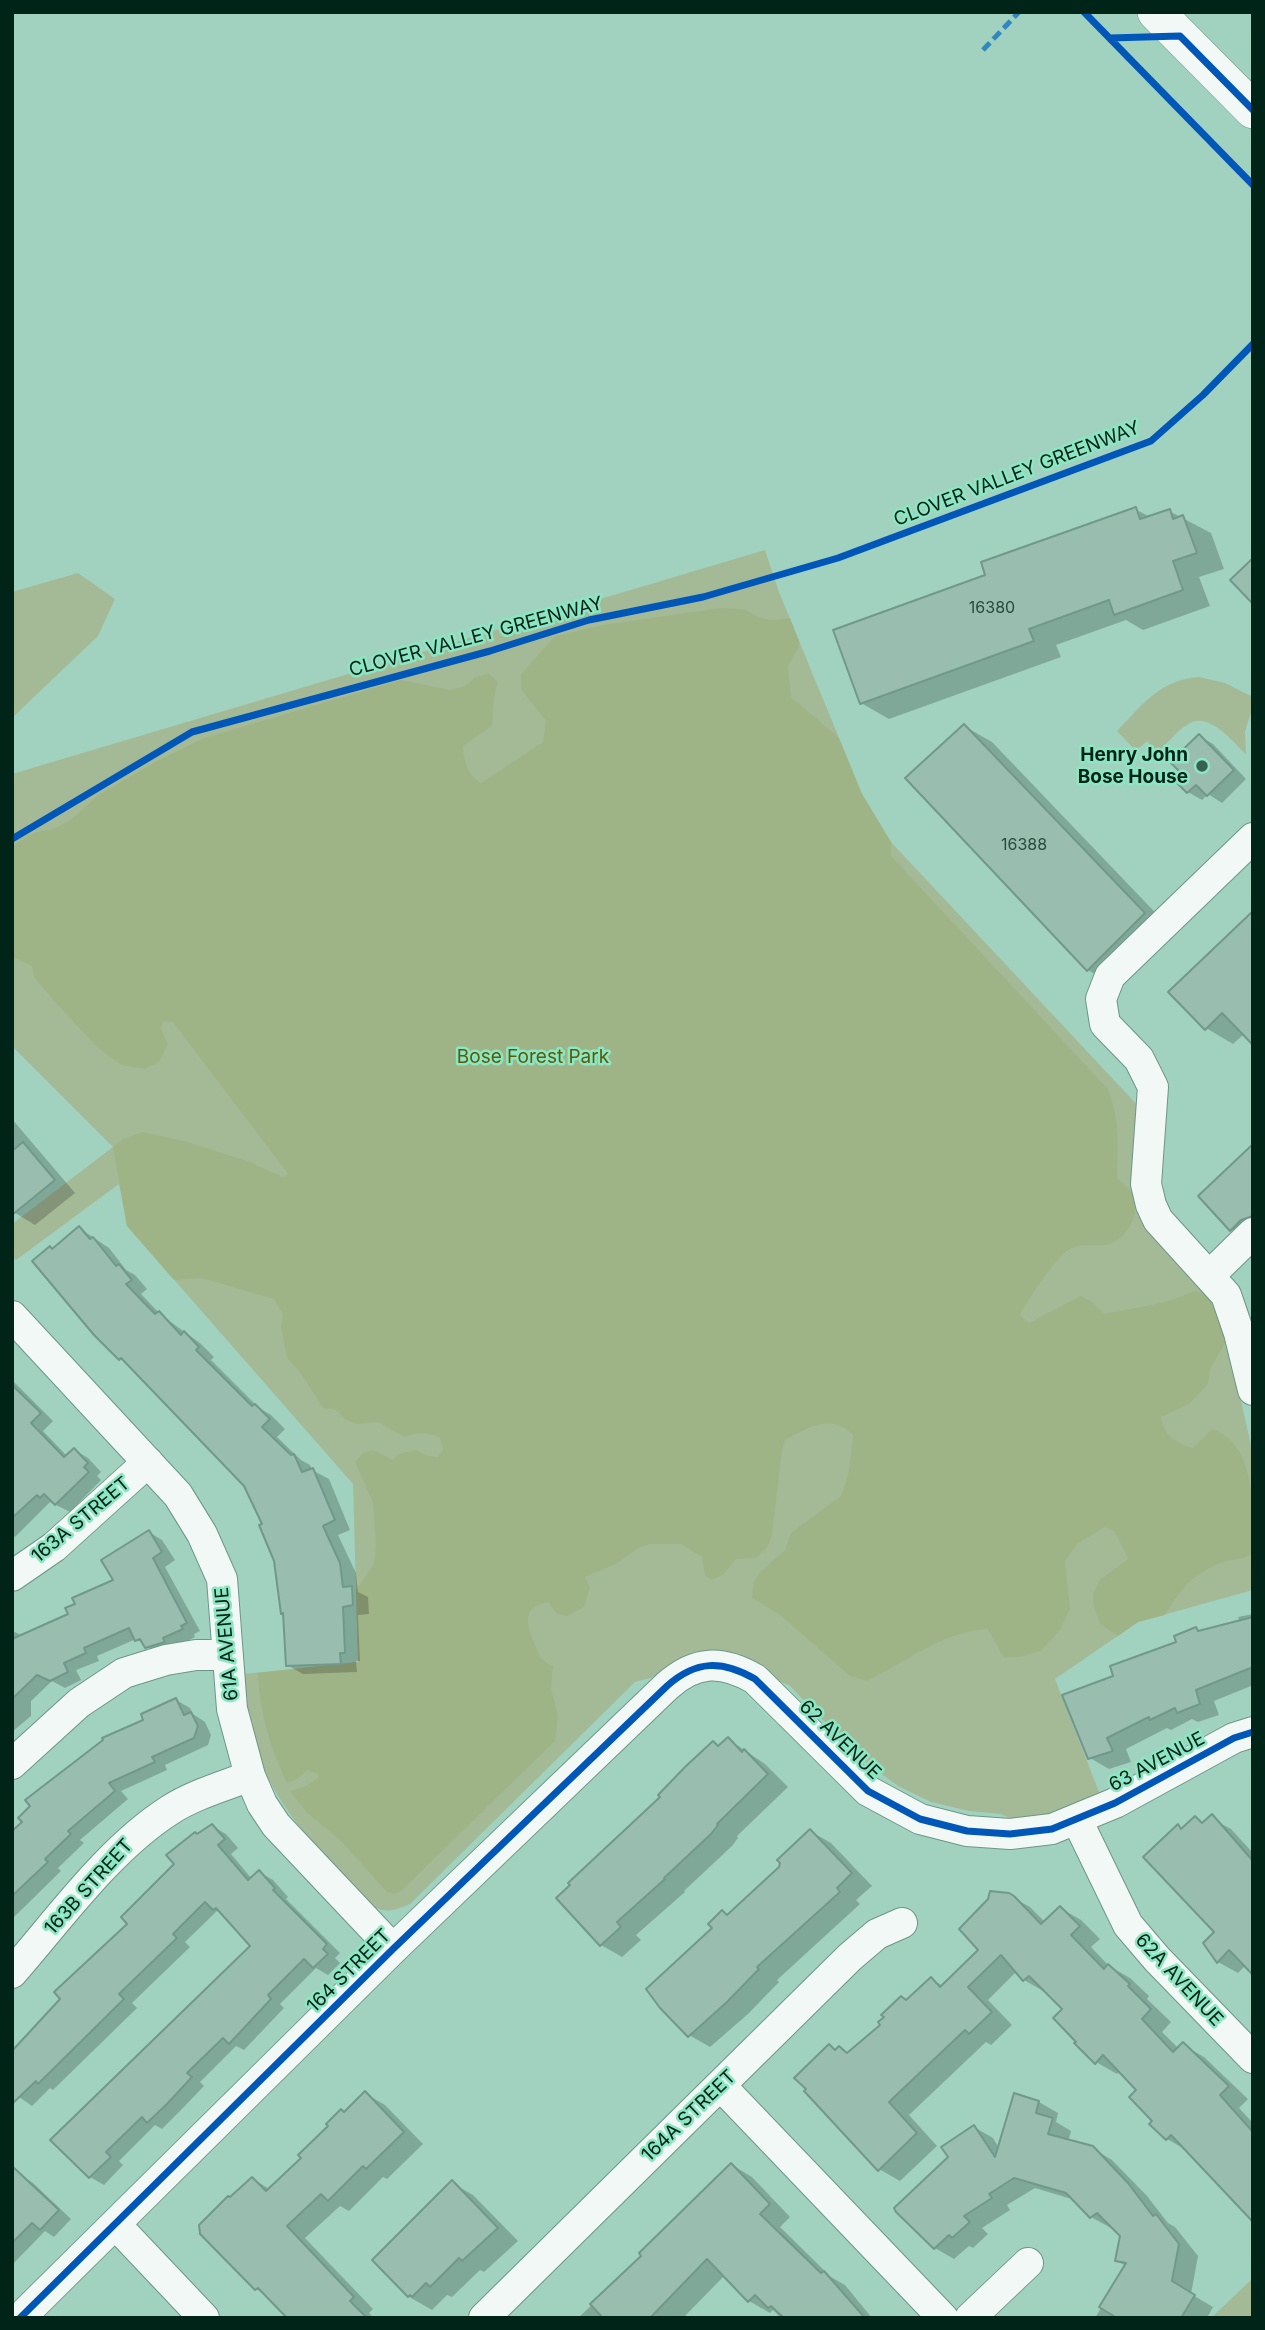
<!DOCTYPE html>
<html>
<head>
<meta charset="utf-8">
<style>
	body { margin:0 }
	#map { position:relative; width:1265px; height:2330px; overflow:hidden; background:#a1d2bf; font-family:Inter,sans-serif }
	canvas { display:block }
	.frame { position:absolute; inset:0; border:14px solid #002418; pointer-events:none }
</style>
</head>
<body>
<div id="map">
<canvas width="1265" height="2330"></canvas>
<div class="frame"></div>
</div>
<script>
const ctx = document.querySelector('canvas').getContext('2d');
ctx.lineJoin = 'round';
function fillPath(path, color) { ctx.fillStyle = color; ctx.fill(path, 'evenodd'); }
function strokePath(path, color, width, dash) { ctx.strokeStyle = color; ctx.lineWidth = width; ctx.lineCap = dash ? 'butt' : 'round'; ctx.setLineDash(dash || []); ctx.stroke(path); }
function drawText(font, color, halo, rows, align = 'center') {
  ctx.font = font + ' Inter,sans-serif'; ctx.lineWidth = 5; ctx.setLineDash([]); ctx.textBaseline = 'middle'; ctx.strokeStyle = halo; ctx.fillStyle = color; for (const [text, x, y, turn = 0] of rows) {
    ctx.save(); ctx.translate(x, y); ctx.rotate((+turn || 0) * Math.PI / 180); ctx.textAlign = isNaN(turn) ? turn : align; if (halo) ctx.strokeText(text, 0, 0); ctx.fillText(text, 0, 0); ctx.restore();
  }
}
fillPath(new Path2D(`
	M765 550 779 592 862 794 891 842 1142 1110 1136 1206 1150 1233 1207 1294 1227 1339 1253 1454V1590L1138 1622 1055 1679 1101 1797 1053 1815 1012 1819 1001 1814 969 1811 931 1802 898 1786 852 1752 843 1749 832 1738 826 1723 789 1685 775 1680 658 1676 635 1682 410 1904C398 1909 387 1914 374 1907 362 1900 353 1887 344 1877 309 1839 275 1803 258 1754 249 1728 246 1701 243 1674L358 1662 353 1484 127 1226 119 1184 16 1260 12 1255V1224L113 1147 12 1046V774Z
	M78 573 115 599 98 636 12 718V592Z
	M1199 677 1225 683 1253 697V707L1245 731 1246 754C1234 743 1210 712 1190 723 1178 729 1167 744 1157 753L1147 741 1136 751 1117 731C1143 704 1160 680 1199 677Z
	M1253 2278V2318H1211Z`), '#a4ba97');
fillPath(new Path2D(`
	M720 608 743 609 758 617 772 620 790 618 799 641 798 649 788 666 791 697 839 738 862 794 891 842V856L1107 1088C1120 1116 1118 1147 1117 1178 1124 1184 1131 1189 1134 1198 1141 1216 1124 1242 1106 1245 1094 1247 1080 1242 1068 1250 1058 1256 1025 1303 1020 1315L1029 1323 1080 1296 1091 1301 1104 1314 1166 1302 1195 1291 1207 1294 1214 1302 1227 1339 1210 1370 1208 1384 1188 1405 1161 1417C1163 1435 1176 1443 1193 1448L1212 1429C1258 1444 1253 1515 1253 1554 1241 1561 1232 1558 1221 1563 1191 1575 1182 1588 1165 1615L1138 1622 1118 1636 1100 1624 1094 1607 1093 1594 1100 1580 1128 1559 1115 1532 1105 1527 1077 1544 1065 1561 1070 1609 1060 1630 1041 1651 1019 1657 1004 1658 988 1629C942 1632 906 1662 867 1681L850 1676 779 1614 752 1598 754 1582 760 1572 785 1550 791 1533 841 1496 849 1471 853 1435C830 1413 810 1427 785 1440L782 1450 772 1535 767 1547 756 1558 736 1559 723 1575 712 1580 705 1576 702 1557 681 1544H649L637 1549 618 1563 585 1577 590 1587 584 1607 567 1616 557 1614 548 1602C524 1607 525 1620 533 1640 538 1652 540 1661 553 1666L551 1687 558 1716 555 1741 401 1891 394 1894 387 1892 340 1840 307 1813 290 1791 306 1786 318 1778V1774L307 1770 297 1779 287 1783C270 1747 259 1712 258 1673L358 1662 356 1590 374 1564 376 1545 373 1503 355 1462 363 1453 373 1450 393 1460 398 1454 416 1450 428 1456 438 1457 443 1450 440 1438C427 1432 418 1432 404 1437L378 1422 357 1424 345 1419 336 1410 323 1408 300 1372 287 1358 281 1327 283 1315 274 1299 202 1278 174 1280 127 1226 113 1147 123 1139 143 1132 184 1141 247 1161 283 1177 288 1174 173 1022 163 1021 161 1029 168 1044 159 1062 145 1069 121 1065 98 1048 55 1002 34 977 32 966 12 957V846L35 832 50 830 70 821 97 796 157 761 204 738 401 680 451 690 465 686 476 677 489 673 498 682 494 697 492 726 463 746C464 762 467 774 481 783L543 742 546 721 521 689V674L555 636 603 625Z`), '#9fb486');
fillPath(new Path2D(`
	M1135 509 1150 517 1169 511 1211 533 1224 569 1199 577 1210 606 1143 630 1126 620 1056 645 1061 657 889 719 861 703 987 576Z
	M964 726 992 742 1171 929 1115 986 1088 970Z
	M1199 736 1213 744 1246 779 1222 803 1208 794 1202 800 1188 792 1175 779 1182 772Z
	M1253 913 1244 1034 1233 1044 1206 1028Z
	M12 1119 75 1193 35 1225 12 1211Z
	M1253 1146V1241L1232 1229Z
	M79 1228 109 1248 126 1270 135 1275 147 1289 141 1294 161 1315 200 1343 214 1357 211 1360 259 1408 271 1415 285 1429 277 1437 301 1460 310 1465 312 1470 329 1479 350 1530 338 1535 356 1573 358 1592 368 1597 369 1614 358 1615 360 1661H356L357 1672 303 1674 287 1665 285 1614 282 1613 276 1561 264 1525 246 1485 128 1363 120 1359 50 1248 54 1250Z
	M12 1380 53 1421 43 1431 67 1456 74 1450 88 1458 101 1472 97 1476 101 1480 70 1512 50 1502 15 1537 12 1535Z
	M149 1532 162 1540 175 1560 165 1567 200 1631 194 1634 195 1637 160 1655 136 1639 97 1656 99 1661 76 1670 81 1680 65 1688 52 1681 31 1701V1716L12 1732V1635L15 1632 23 1636 70 1615 116 1581Z
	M1253 1614V1688L1251 1686 1214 1701 1219 1715 1198 1722 1192 1719 1171 1730 1167 1728 1126 1749 1131 1762 1109 1769 1090 1758 1116 1677 1179 1643 1196 1629 1200 1632 1240 1622 1238 1617Z
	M176 1700 190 1708 193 1714 205 1722 211 1735 208 1745 165 1765 167 1770 121 1791 128 1799 80 1840 84 1843 58 1868 61 1871 12 1919V1834L146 1721Z
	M728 1739 765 1764 788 1787 737 1836 738 1838 732 1846 684 1891 685 1892 636 1935 641 1940 622 1957 601 1945 720 1747Z
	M1196 1818 1204 1823 1210 1818 1231 1829 1253 1853V1972L1246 1965 1238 1973 1218 1962 1217 1932 1178 1827 1183 1830Z
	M212 1826 226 1834 238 1848 231 1854 252 1879 259 1872 273 1880 288 1897 286 1899 340 1953 335 1958 340 1963 328 1975 316 1968 280 2004 284 2008 244 2050 236 2046 200 2082 204 2086 180 2111 162 2129 155 2125 119 2161 123 2165 104 2185 90 2177 52 2140 252 1946 225 1916 217 1911 185 1942 190 1947 132 2003 137 2008 53 2090 50 2088 32 2106 12 2092V2049L43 2019 129 1924 198 1835Z
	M810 1831 831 1843 872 1886 856 1900 860 1904 777 1980 779 1982 748 2014 710 2047 689 2035 728 1916 781 1868Z
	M1008 1895 1030 1907 1045 1922 1060 1908 1081 1920 1100 1939 1091 1947 1109 1966 1130 1978 1149 1996 1147 1999 1171 2022 1162 2032 1179 2049 1183 2045 1204 2057 1248 2099 1239 2108 1253 2123V2219L1188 2151 1167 2139 1138 2090 1120 2071 1117 2074 1096 2062 1065 2009 1047 1991 1045 1992 1024 1980 1017 1971 988 2000 1012 2025 991 2045 986 2042 909 2115 937 2146 900 2181 879 2169 830 2047 849 2054 931 1979 943 1986 981 1950Z
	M366 2094 385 2105 423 2144 387 2179 383 2177 349 2211 340 2206 305 2238 373 2309 369 2313 374 2318H289L268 2296 256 2289 230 2199 253 2179 271 2190Z
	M1015 2095 1039 2102 1058 2113 1056 2122 1071 2131 1068 2142 1092 2148 1112 2160 1147 2196 1168 2223 1175 2227 1198 2256 1191 2294 1213 2307 1207 2318H1095L1126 2266 1117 2261 1122 2235 1113 2226 1111 2228 1091 2217 1075 2200 1035 2188 1007 2205 1010 2210 982 2228 988 2234 973 2248 969 2246 954 2259 935 2248 950 2157 974 2127 993 2138 999 2148Z
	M732 2165 752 2177 790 2217 780 2227 831 2277 845 2285 872 2318H781L773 2310 770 2313 749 2301 725 2275 683 2318H578L644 2256Z
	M20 2175 33 2183 71 2219 54 2237 45 2231 12 2265V2183Z
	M452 2183 473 2195 518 2241 484 2272 480 2270 452 2297 447 2295 432 2310 411 2298 374 2260Z`), '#0003');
const building = new Path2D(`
	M1136 507 1140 519 1170 509 1173 519 1183 515 1197 553 1173 561 1183 590 1114 615 1109 600 1029 629 1034 641 860 704 833 630 985 575 981 562Z
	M1253 558V604L1230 580Z
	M964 724 1145 913 1087 971 905 778Z
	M1199 734 1234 770 1207 796 1196 785 1187 793 1173 779 1180 772 1170 762Z
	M1253 911V1045L1222 1013 1205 1030 1168 992Z
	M23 1142 55 1180 12 1215V1151Z
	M1253 1144V1216L1241 1220 1230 1231 1198 1196Z
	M79 1226 90 1239 93 1237 116 1266 119 1264 132 1280 126 1284 155 1314 159 1311 181 1335 184 1331 199 1347 196 1350 252 1406 255 1404 270 1419 262 1427 291 1455 294 1454 302 1472 313 1468 335 1520 323 1526 340 1563 343 1587 352 1586 353 1605 343 1607 345 1653H340L341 1664 286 1666 283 1613 281 1614 274 1561 259 1525 262 1524 244 1486 121 1358 119 1360 94 1335 32 1261 50 1246 52 1249Z
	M12 1385 41 1413 31 1423 64 1457 74 1448 88 1463 84 1467 89 1472 55 1505 44 1494 40 1498 37 1495 12 1518Z
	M149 1530 162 1552 153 1558 187 1623 181 1626 183 1629 163 1638 165 1642 145 1648 140 1639 135 1641 129 1628 84 1648 86 1653 64 1663 68 1672 50 1681 37 1675 12 1699V1639L68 1614 65 1608 75 1604 72 1598 113 1580 101 1560Z
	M1253 1617V1667L1196 1690 1200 1704 1177 1713 1175 1708 1150 1720 1149 1717 1107 1738 1113 1751 1088 1759 1062 1695 1113 1676 1110 1666 1176 1642 1174 1636 1196 1627 1198 1631Z
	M176 1698 184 1715 191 1712 198 1726 194 1738 152 1757 155 1762 109 1783 115 1791 68 1831 71 1834 45 1859 48 1862 12 1896V1831L22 1822 18 1818 30 1806 25 1800 103 1740 102 1738 143 1720 141 1714Z
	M728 1737 742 1752 744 1749 768 1774 717 1824 718 1825 711 1834 664 1878 665 1879 617 1922 621 1927 600 1946 556 1898 570 1885 568 1883 660 1797 658 1795 686 1766 713 1741 718 1746Z
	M1212 1814 1253 1861V1975L1229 1950 1217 1963 1203 1943 1214 1932 1143 1857 1178 1824 1181 1829 1195 1816 1202 1823Z
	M212 1824 225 1839 218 1845 248 1880 259 1870 275 1888 273 1890 327 1944 323 1949 328 1954 313 1968 304 1959 268 1995 271 1999 229 2044 223 2038 187 2073 192 2077 167 2104 147 2123 142 2117 106 2152 111 2157 89 2178 50 2140 250 1946 216 1908 213 1910 205 1902 173 1934 177 1938 119 1994 124 1999 38 2084 36 2081 12 2104V2051L60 1999 54 1992 127 1924 121 1917 174 1864 166 1855 195 1832 197 1834Z
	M810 1829 852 1873 837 1888 840 1892 757 1967 759 1969 727 2002 688 2037 660 2008 646 1989 712 1928 708 1924 722 1910 727 1915 779 1867 780 1863 777 1860Z
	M990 1891 1009 1893 1014 1896 1041 1924 1060 1906 1080 1926 1071 1935 1104 1969 1108 1964 1130 1984 1128 1986 1151 2009 1142 2019 1173 2052 1183 2042 1229 2086 1220 2095 1253 2132V2222L1171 2135 1166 2140 1149 2124 1152 2121 1129 2097 1136 2090 1103 2055 1095 2064 1074 2043 1076 2042 1053 2018 1062 2009 1029 1976 1023 1981 1001 1955 968 1987 992 2012 969 2034 965 2030 889 2102 917 2133 878 2171 804 2091 806 2089 794 2078 829 2044 835 2050 839 2046 847 2053 880 2025 878 2022 884 2017 881 2015 901 1996 906 2000 931 1977 940 1987 978 1950 959 1929 988 1899Z
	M365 2091 404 2132 366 2169 363 2166 328 2201 321 2194 287 2226 354 2297 350 2301 367 2318H287L258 2288 255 2290 200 2234 199 2225 228 2196 230 2197 252 2177 266 2191 301 2158 298 2155 328 2126 326 2124 341 2109 344 2112Z
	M1014 2093 1039 2101 1036 2113 1053 2118 1048 2134 1093 2146 1128 2183 1153 2216 1156 2214 1179 2244 1172 2281 1195 2295 1181 2318H1117L1099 2307 1126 2263 1115 2261 1120 2236 1097 2213 1090 2218 1066 2193 1014 2178 989 2194 992 2198 964 2216 970 2222 952 2238 949 2235 934 2249 896 2212 894 2208 948 2157 941 2147 974 2125 995 2157Z
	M731 2163 770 2204 760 2214 821 2273 824 2271 865 2318H784L771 2306 768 2308 755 2295 748 2302 707 2259 650 2318H603L590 2304 641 2256 639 2253Z
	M12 2166 59 2210 40 2230 32 2223 12 2243Z
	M452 2180 498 2228 462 2261 459 2258 430 2287 426 2283 412 2297 410 2295 408 2297 372 2260Z`);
fillPath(building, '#99bdaf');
strokePath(building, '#71998b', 2);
const minor = new Path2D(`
	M1253 838 1110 976 1101 999 1105 1024 1139 1059 1153 1087 1146 1184 1151 1205 1158 1220 1226 1295 1239 1333 1253 1390
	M1210 1275 1253 1233
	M12 1316 178 1495 202 1534 222 1579 232 1709 250 1776 262 1804 276 1825 393 1949
	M12 1576 54 1547 148 1462
	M12 1764 79 1703 124 1673 166 1660 196 1655H228
	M1077 1820 1128 1925 1157 1959 1253 2058
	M12 1973C60 1918 109 1849 170 1810 193 1795 224 1786 250 1776
	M720 2085 943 2318
	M116 2225 204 2318
	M20 2318 393 1949 667 1686C696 1660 722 1660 755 1679L868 1791 920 1819 967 1831 1010 1834 1052 1829 1115 1803 1234 1738 1253 1732
	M484 2318 850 1957 877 1934 902 1923
	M970 2318 1028 2263`);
const major = new Path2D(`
	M1156 12 1253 110`);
strokePath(minor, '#6e9688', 32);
strokePath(major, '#6e9688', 38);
strokePath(minor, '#f1f8f5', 30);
strokePath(major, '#f1f8f5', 37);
strokePath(new Path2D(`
	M983 50 1019 12`), '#2f88be', 5, [10, 5]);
strokePath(new Path2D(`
	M1084 12 1253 185
	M1110 38 1180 36 1253 110
	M12 839 192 732 490 651 589 620 703 597 838 558 1151 441 1203 395 1253 344
	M20 2318 393 1949 667 1686C696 1660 722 1660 755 1679L868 1791 920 1819 967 1831 1010 1834 1052 1829 1115 1803 1234 1738 1253 1732`), '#0057b8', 7);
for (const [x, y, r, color] of [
	[1202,766,7,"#386152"]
]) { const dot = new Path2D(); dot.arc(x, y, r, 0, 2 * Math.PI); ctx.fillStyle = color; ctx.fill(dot); strokePath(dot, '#8de6c3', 2.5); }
drawText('16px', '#274b3e', null, [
	["16380",992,608],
	["16388",1024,845]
]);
drawText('19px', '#002418', '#8de6c3', [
	["CLOVER VALLEY GREENWAY",1017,474,-21],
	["CLOVER VALLEY GREENWAY",476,637,-15],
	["163A STREET",81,1520,-40],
	["61A AVENUE",227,1644,-95],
	["62 AVENUE",840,1740,44],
	["63 AVENUE",1157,1762,-28],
	["163B STREET",89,1887,-48],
	["164 STREET",349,1971,-45],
	["62A AVENUE",1179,1980,47],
	["164A STREET",689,2116,-44]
]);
drawText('bold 19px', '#002418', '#8de6c3', [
	["Henry John",1188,755],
	["Bose House",1188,777]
], 'right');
drawText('19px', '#5d5a06', '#8de6c3', [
	["Bose Forest Park",533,1057]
]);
</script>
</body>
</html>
